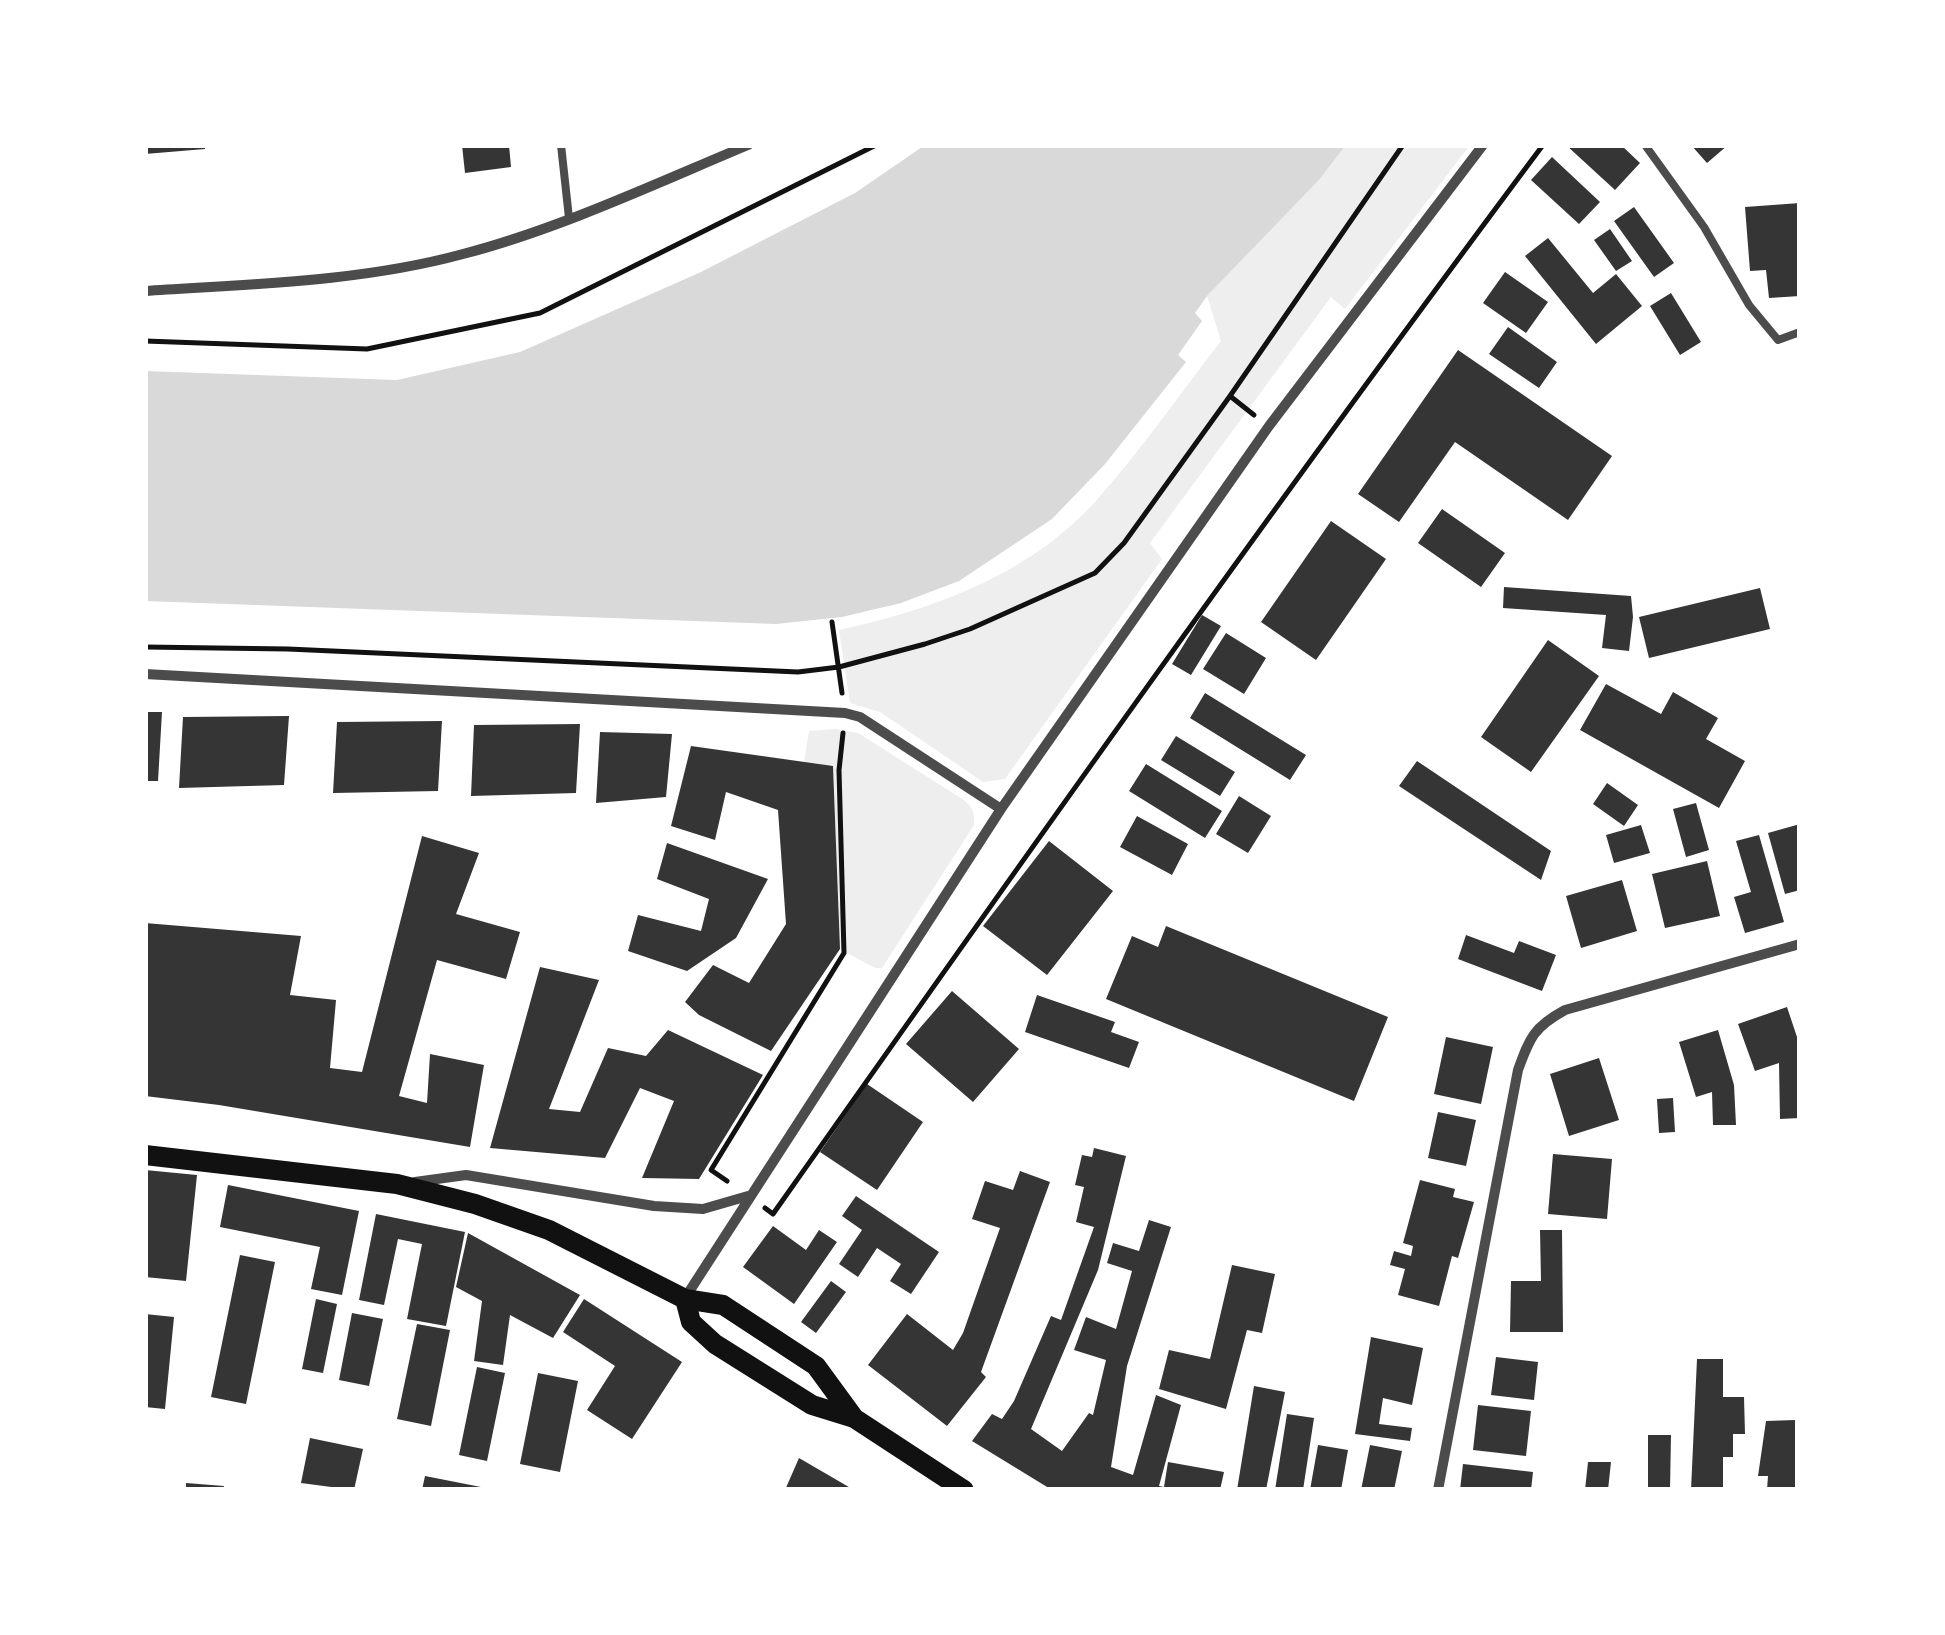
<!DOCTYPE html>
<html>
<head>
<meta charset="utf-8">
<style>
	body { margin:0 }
	#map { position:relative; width:1945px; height:1635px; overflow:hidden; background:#fff; font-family:"Archivo Narrow",sans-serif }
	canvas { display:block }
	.frame { position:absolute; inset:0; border:148px solid #fff; pointer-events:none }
</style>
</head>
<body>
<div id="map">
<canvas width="1945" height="1635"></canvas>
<div class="frame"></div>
</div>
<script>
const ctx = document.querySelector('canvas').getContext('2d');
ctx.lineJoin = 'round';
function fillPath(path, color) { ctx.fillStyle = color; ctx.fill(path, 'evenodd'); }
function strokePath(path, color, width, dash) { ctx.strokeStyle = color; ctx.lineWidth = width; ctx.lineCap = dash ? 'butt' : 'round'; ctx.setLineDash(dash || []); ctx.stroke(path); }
fillPath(new Path2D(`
	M1346 145H1470L1345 309 1331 297 1150 543 1162 559 1005 779 983 782 880 712 850 703 839 630C932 610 1028 575 1094 503 1140 452 1179 395 1221 341L1207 296 1319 180Z
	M835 729 858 733 964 800C973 808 975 813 974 825L882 968H875L840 949 833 767 804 762 809 731Z`), '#eee');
fillPath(new Path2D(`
	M925 145H1346L1319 180 1207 296 1195 313 1202 321 1178 355 1186 362 1105 464 1052 519 959 581 901 603 842 617 776 624 145 601V371L397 380 520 352 701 272 855 193Z`), '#d9d9d9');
fillPath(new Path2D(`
	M145 145H205V149L145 154Z
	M462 145H509L511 167 465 173Z
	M1566 145H1621L1640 163 1615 190Z
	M1691 145H1728L1707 163Z
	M1552 157 1600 202 1579 224 1531 180Z
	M1800 203V296L1769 298 1766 270 1750 271 1745 207Z
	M1634 207 1674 263 1654 277 1614 221Z
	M1610 229 1632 261 1616 271 1594 240Z
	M1548 238 1593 293 1616 274 1642 306 1596 344 1525 256Z
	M1505 272 1548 302 1526 333 1483 303Z
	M1671 293 1701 342 1680 355 1650 306Z
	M1508 327 1557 362 1539 388 1489 354Z
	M1458 350 1612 456 1568 520 1455 442 1399 522 1358 494Z
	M1442 509 1505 553 1481 587 1418 543Z
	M1331 521 1386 559 1316 660 1261 622Z
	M1504 587 1631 596 1633 617 1629 651 1602 648 1606 615 1503 608Z
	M1760 588 1770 629 1649 658 1639 617Z
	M1202 615 1221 626 1191 675 1172 664Z
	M1226 633 1266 658 1244 694 1203 669Z
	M1548 640 1599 676 1531 772 1481 737Z
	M1606 684 1661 714 1673 692 1718 718 1706 739 1745 761 1719 808 1580 730Z
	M1205 693 1306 755 1290 780 1190 718Z
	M145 712H162L158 781H145Z
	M289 716 284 785 179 788 183 717Z
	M442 721 438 791 333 793 337 722Z
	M580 724 576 793 471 796 474 725Z
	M600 732 672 734 666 797 596 803Z
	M1176 736 1235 772 1220 796 1161 760Z
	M691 746 833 766 840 949 771 1051 699 1015 685 1002 713 965 749 983 786 924 778 810 726 792 715 840 671 826Z
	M1417 761 1551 851 1541 880 1399 786Z
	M1146 764 1222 811 1205 838 1129 791Z
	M1607 783 1638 805 1624 826 1593 804Z
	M1239 796 1271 816 1248 853 1216 834Z
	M1696 803 1709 850 1686 857 1673 809Z
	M1137 816 1188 844 1172 875 1120 847Z
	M1800 824V890L1785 894 1768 833Z
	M1641 825 1650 853 1614 863 1606 835Z
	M1759 835 1784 922 1745 933 1734 897 1751 892 1736 841Z
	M422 836 479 853 456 914 520 932 506 979 437 960 399 1096 427 1103 430 1054 484 1065 470 1147 219 1105 145 1096V923L301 936 290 995 336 1000 330 1068 362 1072Z
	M1049 841 1113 891 1047 975 983 926Z
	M667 843 768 879 736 938 687 971 628 951 638 915 701 931 709 899 657 879Z
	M1707 861 1720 916 1665 928 1652 874Z
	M1622 880 1637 931 1581 948 1566 896Z
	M1166 926 1388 1017 1354 1101 1106 999 1132 936 1158 947Z
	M1466 935 1514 953 1519 941 1556 955 1542 991 1458 959Z
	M540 967 599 980 549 1109 580 1112 608 1048 646 1056 668 1030 763 1075 699 1179 642 1178 674 1101 640 1088 605 1158 490 1148Z
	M952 991 1019 1049 973 1102 906 1044Z
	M1037 995 1115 1022 1111 1032 1139 1042 1129 1068 1025 1032Z
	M1787 1007 1800 1046V1118L1780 1119 1779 1063 1755 1071 1738 1024Z
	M1718 1030 1734 1085 1736 1125H1713L1712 1092 1696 1097 1679 1042Z
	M1446 1037 1493 1047 1481 1104 1434 1094Z
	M1599 1058 1619 1120 1569 1136 1550 1074Z
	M867 1084 923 1122 877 1190 820 1152Z
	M1673 1098 1675 1132 1659 1133 1657 1099Z
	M1438 1112 1476 1120 1466 1166 1428 1158Z
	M1094 1148 1126 1156 1098 1270 1031 1429 1062 1451 1089 1413 1093 1415 1106 1360 1074 1350 1086 1317 1116 1329 1132 1271 1107 1263 1113 1243 1139 1251 1149 1220 1171 1227 1127 1366 1111 1467 1133 1475 1156 1395 1181 1405 1159 1486 1164 1487 1168 1462 1224 1472 1220 1490H1052L972 1441 992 1414 1002 1419 1014 1401 1051 1316 1061 1320 1094 1227 1076 1222 1084 1187 1075 1185 1082 1155 1092 1157Z
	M1553 1154 1612 1159 1607 1219 1548 1214Z
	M145 1170 197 1175 186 1281 145 1277Z
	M1020 1171 1050 1182 981 1372 986 1377 947 1426 868 1365 907 1314 953 1350 963 1333 1000 1228 972 1219 985 1181 1013 1190Z
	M1420 1180 1455 1189 1453 1197 1474 1202 1458 1258 1452 1256 1439 1306 1398 1295 1405 1269 1390 1265 1394 1251 1411 1256 1413 1246 1403 1243Z
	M228 1185 359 1211 342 1295 311 1289 320 1247 220 1227Z
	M856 1196 939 1252 911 1294 890 1281 901 1264 877 1248 858 1277 839 1264 862 1230 842 1216Z
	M376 1214 465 1232 446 1326 407 1319 422 1244 398 1239 384 1305 359 1300Z
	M773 1226 806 1250 819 1230 837 1242 794 1304 743 1267Z
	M1540 1230H1562L1563 1332H1510L1511 1281H1541Z
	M468 1233 580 1295 553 1338 510 1315 503 1365 474 1361 482 1301 456 1287Z
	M240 1255 275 1262 246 1404 211 1397Z
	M1232 1265 1275 1274 1262 1333 1247 1330 1226 1409 1159 1389 1169 1350 1210 1359Z
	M831 1281 846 1292 816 1333 801 1322Z
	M316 1299 337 1304 323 1373 302 1369Z
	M584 1299 682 1362 632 1439 587 1410 615 1366 563 1332Z
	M352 1313 383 1319 369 1386 339 1380Z
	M145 1314 174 1317 165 1409 145 1407Z
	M417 1324 450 1330 431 1426 397 1419Z
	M1371 1337 1423 1348 1412 1405 1383 1398 1379 1424 1412 1428 1410 1441 1355 1434Z
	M1496 1357 1538 1362 1534 1400 1491 1395Z
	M1697 1359H1723V1397H1744L1745 1434H1733V1457H1723V1490H1691Z
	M477 1367 505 1373 487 1461 459 1455Z
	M538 1373 578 1381 560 1472 520 1464Z
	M1254 1386 1285 1392 1266 1490H1237Z
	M1478 1405 1531 1411 1526 1456 1473 1450Z
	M1287 1414 1314 1418 1303 1490H1275Z
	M1795 1420V1490H1767L1768 1476H1758L1766 1421Z
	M1648 1435H1671L1670 1490H1648Z
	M310 1438 363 1449 354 1490 301 1483Z
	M1318 1445 1348 1450 1341 1490H1310Z
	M1370 1445 1402 1451 1394 1490H1361Z
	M799 1458 854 1490H785Z
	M1588 1462H1611L1608 1490H1585Z
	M1463 1464 1533 1472 1531 1490H1460Z
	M425 1476 486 1488V1490H422Z
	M186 1483 224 1486 223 1490H186Z`), '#353535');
strokePath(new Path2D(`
	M145 341 367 349 540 313 876 145
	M1230 396 1403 145
	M832 622 842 693
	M145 647 288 649 798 672 839 667 925 644 970 629 1095 573 1124 543 1230 396 1254 415
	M727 1181 711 1170 844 953 839 770 843 733
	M765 1208 773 1214C1026 855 1280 497 1543 145`), '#111', 5);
strokePath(new Path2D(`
	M561 145 569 218
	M1645 145 1704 227 1749 305 1778 340 1800 332`), '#4c4c4c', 8);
strokePath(new Path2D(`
	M145 291C251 284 360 282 463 254 559 229 657 183 748 145
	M145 674 845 713 860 717 1001 809
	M415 1182 466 1175 654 1206 703 1209 748 1196
	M685 1298 1001 809 1269 426 1483 145
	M1438 1490 1518 1070C1530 1037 1534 1027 1565 1010L1800 944`), '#4c4c4c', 10);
strokePath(new Path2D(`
	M145 1155 397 1184 475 1204 549 1230 685 1299 723 1305 816 1366 854 1418
	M685 1299 691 1322 715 1344 812 1405 854 1418 964 1490`), '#111', 20);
</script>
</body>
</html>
